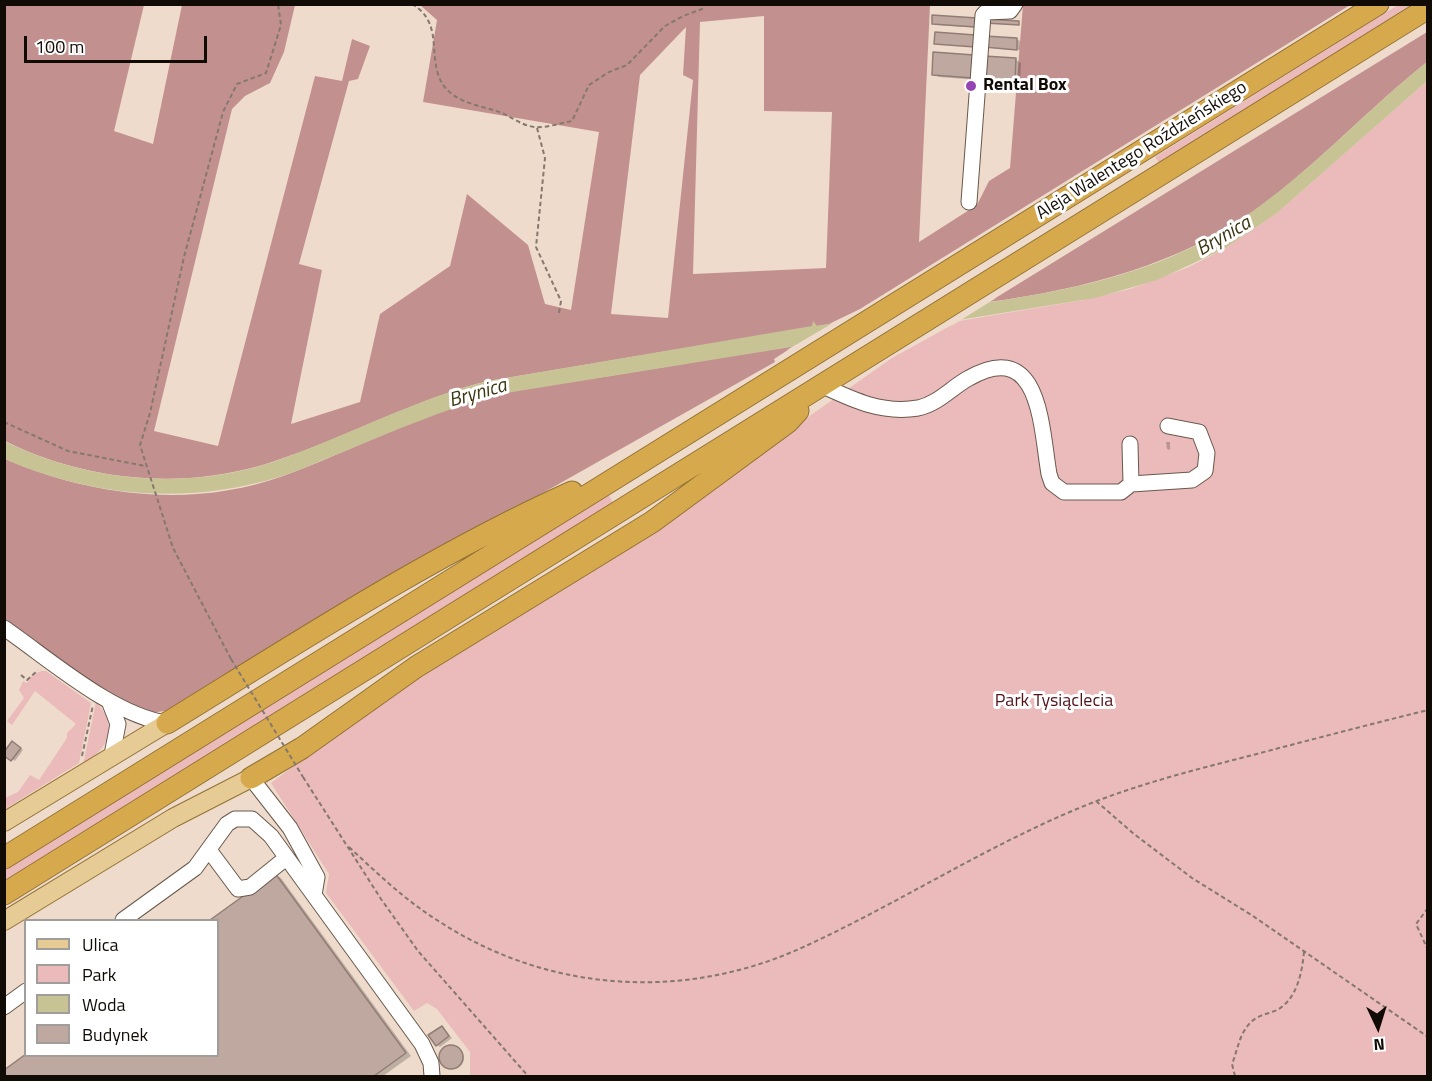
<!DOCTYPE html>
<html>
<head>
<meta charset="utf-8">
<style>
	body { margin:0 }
	#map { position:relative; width:1432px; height:1081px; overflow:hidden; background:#eedbcc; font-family:"Titillium Web",sans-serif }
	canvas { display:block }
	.frame { position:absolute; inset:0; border:6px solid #110b06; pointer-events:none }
	.legend { position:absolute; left:24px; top:919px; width:195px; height:138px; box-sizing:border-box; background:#fff; border:2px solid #a09d9b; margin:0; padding:8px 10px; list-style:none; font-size:18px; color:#110b06 }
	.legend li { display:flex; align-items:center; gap:12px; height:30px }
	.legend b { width:30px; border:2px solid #a09d9b }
	.north { position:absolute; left:1348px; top:997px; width:60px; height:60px; -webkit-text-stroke:4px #fff; paint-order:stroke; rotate:176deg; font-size:16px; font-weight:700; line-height:24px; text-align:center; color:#110b06 }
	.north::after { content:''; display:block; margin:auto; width:21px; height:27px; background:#110b06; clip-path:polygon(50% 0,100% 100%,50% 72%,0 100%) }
	.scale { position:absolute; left:24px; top:36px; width:183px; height:27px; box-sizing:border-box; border:3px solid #110b06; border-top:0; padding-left:8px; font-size:18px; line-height:21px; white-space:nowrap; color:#110b06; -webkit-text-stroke:4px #fff; paint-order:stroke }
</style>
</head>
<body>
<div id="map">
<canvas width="1432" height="1081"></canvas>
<div class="frame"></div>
<ul class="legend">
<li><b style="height:8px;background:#e7cb94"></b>Ulica</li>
<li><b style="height:16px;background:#ebbaba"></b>Park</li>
<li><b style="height:16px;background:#c7c395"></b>Woda</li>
<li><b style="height:16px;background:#bfa8a0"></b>Budynek</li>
</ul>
<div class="north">N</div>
<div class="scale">100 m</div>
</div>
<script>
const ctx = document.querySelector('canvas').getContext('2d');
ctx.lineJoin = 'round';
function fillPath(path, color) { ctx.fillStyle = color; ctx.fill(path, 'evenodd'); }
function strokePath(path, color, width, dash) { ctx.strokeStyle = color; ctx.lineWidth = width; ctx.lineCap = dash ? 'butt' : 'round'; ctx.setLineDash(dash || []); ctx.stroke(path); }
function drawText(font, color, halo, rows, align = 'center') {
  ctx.font = font + ' "Titillium Web",sans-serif'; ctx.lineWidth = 6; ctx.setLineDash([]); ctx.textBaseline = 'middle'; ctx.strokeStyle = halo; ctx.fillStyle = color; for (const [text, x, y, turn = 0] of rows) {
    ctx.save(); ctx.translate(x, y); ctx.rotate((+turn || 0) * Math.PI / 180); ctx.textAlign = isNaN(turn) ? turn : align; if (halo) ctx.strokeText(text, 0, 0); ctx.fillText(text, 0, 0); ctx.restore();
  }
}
fillPath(new Path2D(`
	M1398 5H1411L1159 163 1155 157Z
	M1427 81V1076H470V1052L437 1009 427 1003 414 1011 326 893 329 874 271 783 398 688 646 531 892 358 959 321 1084 300 1130 289 1189 267 1224 249 1277 213Z
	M609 495 613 503 5 882V870Z
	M41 671H46L91 703 79 763 5 809V798L18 792 30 775 39 780 67 738V733L76 724 35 691 12 725 7 721 24 698 19 690 23 681 27 683 32 675Z
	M96 702C120 728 108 748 83 765Z`), '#ebbaba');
fillPath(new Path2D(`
	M4 5H144L114 131 153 144 182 5H295L284 52 270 83 245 96 232 109 154 431 218 446 315 76 342 81 352 39 370 46 358 79 349 81 299 264 322 270 291 424 360 402 380 314 450 266 467 194 528 245 545 304 571 310 599 132 423 102 437 20 420 5H930L919 242 977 205 989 181 1010 168 1023 5H1350L860 309 829 324 488 381C415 399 347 437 275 461 187 491 87 482 5 441ZM764 16V111L832 112 826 268 693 274 700 22ZM686 27 683 75 693 80 668 318 611 314 640 75Z
	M1427 32V62C1369 108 1318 164 1258 208 1179 265 1084 289 989 302Z
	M794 346 774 359 775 362 369 591 171 710 151 713 112 696 5 620V459C91 496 192 509 283 476 355 450 424 411 499 394 531 387 564 383 597 378 662 367 728 357 794 346Z`), '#c39090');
fillPath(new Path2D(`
	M1427 62V81L1277 213 1224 249 1157 280 1095 298 500 394C444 409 391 432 338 454 319 461 299 471 279 477 187 505 92 497 5 459L4 441C85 481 185 492 276 461 347 436 415 399 488 381L812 326 813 321 817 326C960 301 1116 303 1240 220 1308 175 1364 112 1427 62Z`), '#c7c395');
fillPath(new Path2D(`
	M996 298 953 325 787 350 838 320Z`), '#eedbcc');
fillPath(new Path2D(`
	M934 17 979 28 937 25 933 23Z
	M1017 39 1020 41V50L986 46Z
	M935 54 978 80 939 77 933 74Z
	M1016 60 1021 63 1020 83 989 81 984 78Z
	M1166 442H1170V450L1167 449Z
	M13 743 23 750 15 761 5 754Z
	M275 875 281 878 411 1056 383 1076H4V1071L27 1056H218V920H213Z
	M442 1027 452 1038 440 1047 437 1045Z
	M442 1058a11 11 0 1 1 22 0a11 11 0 1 1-22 0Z`), '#0003');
const building = new Path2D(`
	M932 15 977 18 976 27 932 24Z
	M986 19 1019 21V25L985 23Z
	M935 32 975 35V47L934 44Z
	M985 36 1017 38V50L984 47Z
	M933 52 974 55 973 78 932 75Z
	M984 56 1016 58 1015 81 982 78Z
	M12 741 21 748 11 761 4 756V752Z
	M275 873 406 1053 374 1076H4V1070L26 1054 218 1056V920H210Z
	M442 1026 449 1036 436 1046 428 1035Z
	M439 1057a12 12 0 1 1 24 0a12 12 0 1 1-24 0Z`);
fillPath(building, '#bfa8a0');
strokePath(building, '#927c75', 1.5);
const minor = new Path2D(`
	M969 202 983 15 986 12 1010 11 1015 4
	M821 385C853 400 882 414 918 408 938 404 952 387 969 378 1041 337 1041 428 1049 474L1052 483 1064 492H1121L1131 484 1192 480 1205 471 1207 453 1199 432 1168 426
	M1130 444 1131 484
	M4 628C49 659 114 716 167 723
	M109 701 118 724 112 755
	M251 778 290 828 317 877 314 895
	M209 850 238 889 250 887 286 858
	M123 920 195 868 227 824 235 819H252L271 836 422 1044 431 1063 432 1076
	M4 1007 26 991`);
const major = new Path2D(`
	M4 822 167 723
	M4 921 173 818 251 778`);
const highway = new Path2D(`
	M167 723C297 643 432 555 572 492
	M251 778 302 748 416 667 652 522 788 422 798 411
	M4 858 1378 4
	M4 894 1428 8`);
strokePath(minor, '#69594c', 17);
strokePath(major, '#927234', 20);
strokePath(highway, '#927234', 23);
strokePath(new Path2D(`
	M412 4C441 21 430 49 438 74 447 103 478 104 502 113 513 118 523 126 535 127 546 128 561 123 572 121L589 85 609 72 627 65 665 26 683 16 702 9 704 4
	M537 128 545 158 536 247 561 301 559 313
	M4 422 68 451 145 466
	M231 659 173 548 140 445 150 413 184 257 223 112 237 84 266 73 281 25 278 4
	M21 675 27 680 38 670
	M82 756 93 705
	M303 777 381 899 418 951 528 1076
	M1096 801 1134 834 1192 878 1253 916 1428 1037
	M349 847C378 874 406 901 440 922 548 992 682 1001 799 949 892 907 978 851 1072 811 1128 787 1186 772 1245 757 1306 741 1367 725 1428 710
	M1428 908 1416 924 1428 950
	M1235 1076 1232 1064C1238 1049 1239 1034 1251 1022 1258 1015 1268 1014 1277 1010 1297 999 1302 973 1304 952`), '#85786e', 2, [4.5, 3]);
strokePath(minor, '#fff', 15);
strokePath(major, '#e7cb94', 18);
strokePath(highway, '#d7a94d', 21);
strokePath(new Path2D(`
	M231 659 303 777`), '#85786e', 2, [4.5, 3]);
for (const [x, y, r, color] of [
	[971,86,6,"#9544b3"]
]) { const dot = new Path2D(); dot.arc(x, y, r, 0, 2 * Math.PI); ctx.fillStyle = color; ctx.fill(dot); strokePath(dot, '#fff', 2); }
drawText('bold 18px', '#110b06', '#fff', [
	["Rental Box",983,86]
], 'left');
drawText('18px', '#110b06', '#fff', [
	["Aleja Walentego Roździeńskiego",1142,151,-32]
]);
drawText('18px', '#53151b', '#fff', [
	["Park Tysiąclecia",1054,702]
]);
drawText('italic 20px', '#3b3711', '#fff', [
	["Brynica",1224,237,-30],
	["Brynica",478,394,-16]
]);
</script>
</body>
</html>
